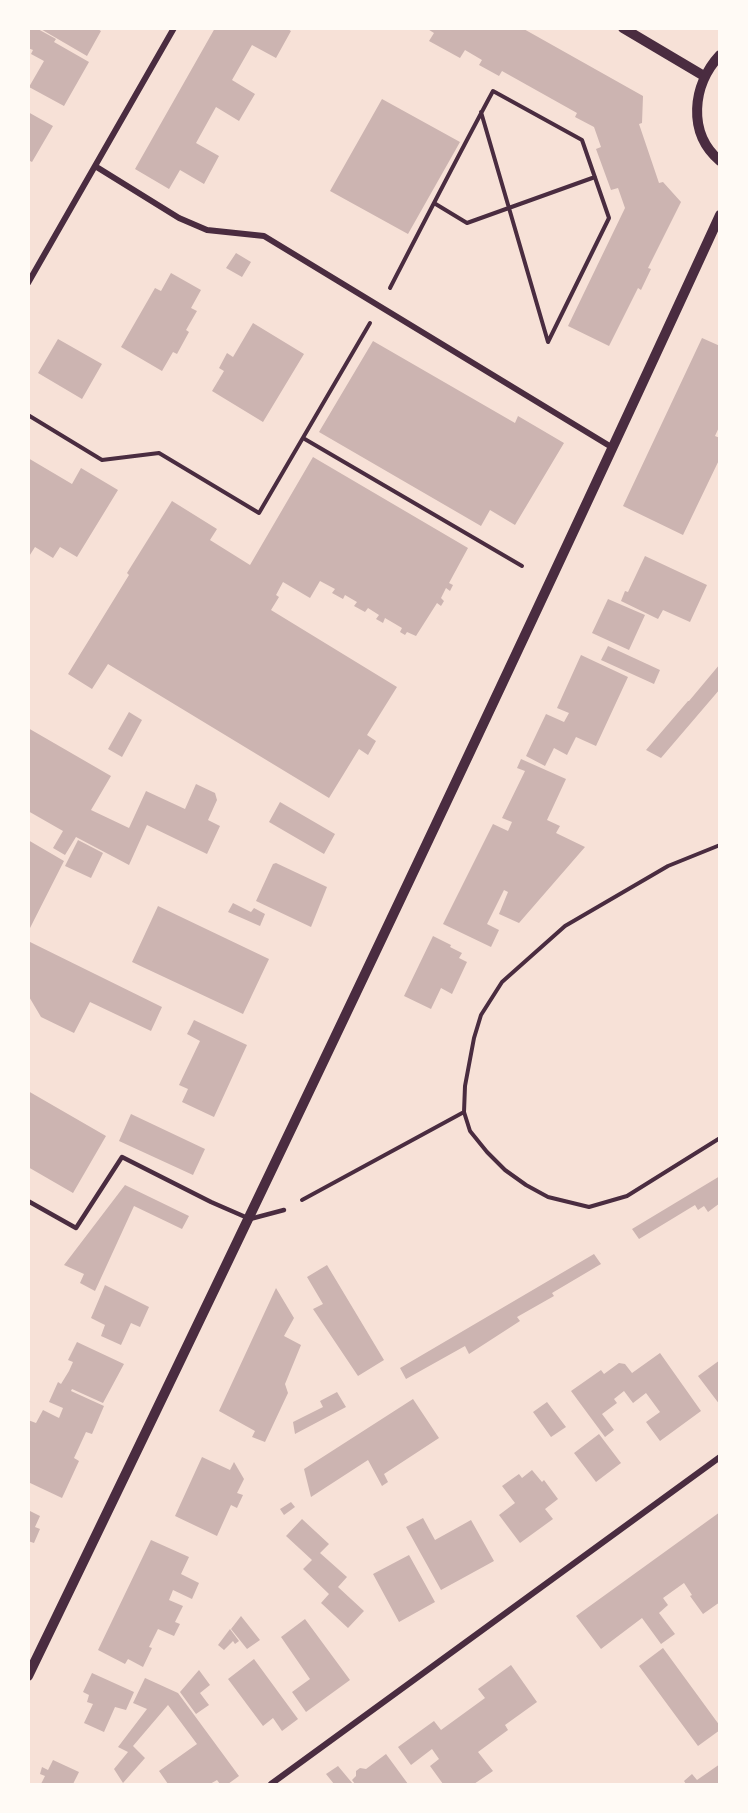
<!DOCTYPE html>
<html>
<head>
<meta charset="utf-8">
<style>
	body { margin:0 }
	#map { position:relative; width:748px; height:1813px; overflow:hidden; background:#f7e1d7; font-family:"PT Sans Narrow",sans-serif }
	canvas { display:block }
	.frame { position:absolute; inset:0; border:30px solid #fffaf5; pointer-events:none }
</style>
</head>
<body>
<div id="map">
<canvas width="748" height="1813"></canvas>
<div class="frame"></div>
</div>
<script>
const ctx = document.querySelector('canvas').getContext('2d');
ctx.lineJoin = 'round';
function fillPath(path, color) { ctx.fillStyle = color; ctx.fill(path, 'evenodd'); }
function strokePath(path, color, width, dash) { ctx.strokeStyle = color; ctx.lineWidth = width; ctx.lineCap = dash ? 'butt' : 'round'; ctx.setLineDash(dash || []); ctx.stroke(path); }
fillPath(new Path2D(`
	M28 28H36L56 39 54 42 89 62 64 106 29 87 44 61 31 54 33 50 28 48Z
	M39 28H96L101 31 87 56Z
	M215 28H286L291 31 276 58 252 45 232 80 255 94 239 121 216 107 196 143 219 156 204 184 180 170 169 189 135 169Z
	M426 28H522L643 96 642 123 639 124 659 183 663 182 681 202 648 268 651 269 641 290 638 288 609 346 568 326 625 208 618 188 611 190 596 149 601 147 594 127 575 117 577 113 502 71 499 76 479 65 482 60 465 50 460 58 429 41 434 33Z
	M382 99 460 142 408 234 330 191Z
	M28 112 53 126 32 162 28 160Z
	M236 253 251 262 242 277 226 268Z
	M171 273 201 290 191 308 197 311 186 330 189 332 177 354 173 352 162 371 121 347 155 288 161 291Z
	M253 323 304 354 263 422 212 391 224 371 219 368 227 353 233 357Z
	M702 338 720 346V425L715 436 720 438V458L683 535 623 506Z
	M58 339 102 364 82 399 38 373Z
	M373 341 515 423 518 416 564 443 515 525 490 510 481 526 319 432Z
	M313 457 468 548 449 583 453 585 450 591 446 588 441 598 444 601 441 606 437 603 416 636 407 632 405 635 400 632 402 628 385 618 383 623 376 619 379 615 368 608 365 612 354 606 357 602 345 595 343 599 332 593 335 589 320 581 310 598 283 582 276 595 279 597 271 610 397 687 367 735 376 741 368 755 359 749 329 798 108 664 92 689 68 674 129 575 127 573 172 501 217 529 210 540 250 565Z
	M28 458 72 484 81 468 118 490 77 557 60 547 53 558 35 547 28 558Z
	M645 556 707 585 690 622 663 610 658 619 621 601 625 591 628 592Z
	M608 599 645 615 629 650 592 633Z
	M608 646 660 670 654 684 601 660Z
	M581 655 628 677 596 746 576 737 567 755 554 748 545 766 526 756 546 714 564 722 569 713 557 708Z
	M720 664V689L661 758 646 750 688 701H689Z
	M129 712 142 720 122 757 108 749Z
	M28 728 111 776 91 810 129 828 146 791 185 809 196 784 215 793 217 800 208 820 220 826 207 854 147 825 129 865 76 837 65 855 53 848 63 831 28 811Z
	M521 759 566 779 547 820 560 826 556 833 585 847 519 923 499 914 508 892 504 890 487 924 499 930 491 947 443 924 493 824 508 831 512 822 502 818 525 771 517 768Z
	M280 802 335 834 324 854 269 822Z
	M28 840 64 861 28 932Z
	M78 840 103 853 91 878 65 866Z
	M276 863 327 887 311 927 256 901 273 864Z
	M233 903 251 912 254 908 265 914 260 926 228 912Z
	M158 906 269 959 243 1014 132 962Z
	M433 936 451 945 450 947 462 953 459 958 467 962 452 994 441 988 431 1009 404 996Z
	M28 941 162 1007 151 1031 90 1002 74 1033 41 1017 28 995Z
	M194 1020 247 1045 214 1117 182 1102 188 1089 179 1085 200 1041 187 1034Z
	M28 1091 106 1136 73 1193 28 1167Z
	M131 1114 205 1149 193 1175 119 1141Z
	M720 1176V1203L708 1212 704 1206 698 1210 695 1205 639 1239 632 1229Z
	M125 1185 189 1216 182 1229 134 1206 95 1291 80 1283 84 1274 64 1265Z
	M594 1254 601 1264 552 1293 554 1296 517 1317 520 1321 469 1354 465 1346 406 1379 400 1368Z
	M327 1265 384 1360 358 1376 313 1309 323 1304 307 1277Z
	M105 1285 149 1307 140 1327 131 1323 121 1345 101 1336 105 1325 91 1318Z
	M276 1288 294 1318 284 1336 301 1345 285 1384 288 1393 265 1442 252 1437 255 1431 219 1411Z
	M77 1342 124 1364 103 1403 72 1389 71 1391 104 1406 92 1434 86 1432 74 1458 79 1461 62 1498 28 1482V1420L36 1423 43 1410 59 1418 63 1408 49 1402 58 1382 61 1384 69 1371 73 1362 68 1360Z
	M660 1353 701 1411 660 1441 646 1422 660 1412 646 1393 633 1403 624 1391 614 1399 617 1403 602 1414 614 1430 605 1437 571 1391 601 1370 604 1374 619 1363 625 1364 632 1373Z
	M720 1360V1405L698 1376Z
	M337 1392 346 1407 295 1434 293 1422 323 1407 320 1401Z
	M413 1399 439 1438 384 1474 388 1482 382 1486 368 1460 311 1497 304 1469Z
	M547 1402 566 1427 551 1437 533 1412Z
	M599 1434 621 1463 596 1482 574 1453Z
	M202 1457 230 1470 234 1462 244 1479 237 1493 243 1495 237 1508 231 1505 217 1536 175 1516Z
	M532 1470 542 1482 544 1480 558 1499 545 1509 553 1519 520 1543 499 1515 515 1503 502 1486 519 1474 522 1478Z
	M291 1502 295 1507 284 1515 280 1509Z
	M28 1510 40 1516 35 1527 40 1529 34 1543 28 1541Z
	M720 1512V1602L703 1614 690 1596 692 1595 684 1583 663 1598 668 1605 659 1613 675 1634 661 1644 642 1618 601 1649 576 1616Z
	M423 1518 435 1540 471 1520 494 1561 441 1590 406 1527Z
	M302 1519 329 1544 320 1553 347 1577 338 1587 364 1611 348 1628 321 1603 329 1594 303 1569 312 1560 286 1536Z
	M151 1540 189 1557 181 1574 199 1583 192 1599 173 1590 169 1600 183 1606 175 1622 180 1624 174 1636 158 1629 149 1647 152 1648 143 1667 128 1659 125 1664 98 1650Z
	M409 1555 435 1602 399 1622 373 1574Z
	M241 1616 260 1640 247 1649 231 1629Z
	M305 1619 350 1680 306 1712 292 1692 310 1679 281 1637Z
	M230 1629 239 1641 235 1644 233 1641 224 1650 218 1645Z
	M663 1648 720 1726V1730L698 1746 639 1666Z
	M254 1659 298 1719 282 1731 273 1718 263 1726 228 1679Z
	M511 1665 537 1702 505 1725 508 1730 478 1752 493 1771 474 1784H443L430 1766 439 1759 432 1749 411 1765 398 1747 434 1721 441 1730 485 1698 478 1689Z
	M199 1670 210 1685 200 1693 209 1705 196 1714 180 1692Z
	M92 1673 134 1692 126 1710 115 1707 104 1732 84 1723 93 1704 87 1702 89 1695 83 1692Z
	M145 1678 178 1693 239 1776 228 1784H220L217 1780 210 1784H168L159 1771 197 1744 168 1705 133 1746 145 1758 123 1783 114 1769 128 1752 118 1747 147 1709 133 1703Z
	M386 1754 408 1784H355L352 1780 356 1776V1771L360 1768 366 1769Z
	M53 1760 79 1772 73 1784H41L45 1776 40 1774 42 1767 48 1770Z
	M720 1764V1784H686L684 1781 692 1774 697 1780Z
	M338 1766 353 1784H334L326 1774Z`), '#ccb4b1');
strokePath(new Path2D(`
	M434 203 467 223 595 177
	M390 288C424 222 458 156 493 91L582 140 609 218 548 342 481 112
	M28 415 102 460 159 453 259 513 370 323
	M303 438 522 566
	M720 845 668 866 565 926 502 982 481 1015 474 1038 465 1086 464 1112 470 1131 487 1152 505 1170 526 1185 548 1197 589 1207 627 1196 720 1138
	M302 1200 464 1112`), '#4a2c40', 4);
strokePath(new Path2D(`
	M28 1201 76 1228 122 1157 211 1202 250 1219 284 1210`), '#4a2c40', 4.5);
strokePath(new Path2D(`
	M95 166 179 218 207 230 264 236 613 448
	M28 283 174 28
	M271 1784 720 1457`), '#4a2c40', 6);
strokePath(new Path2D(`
	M623 28 704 76
	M720 55C692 85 687 133 720 161
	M28 1676C263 1191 495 705 720 215`), '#4a2c40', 10);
</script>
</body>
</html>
